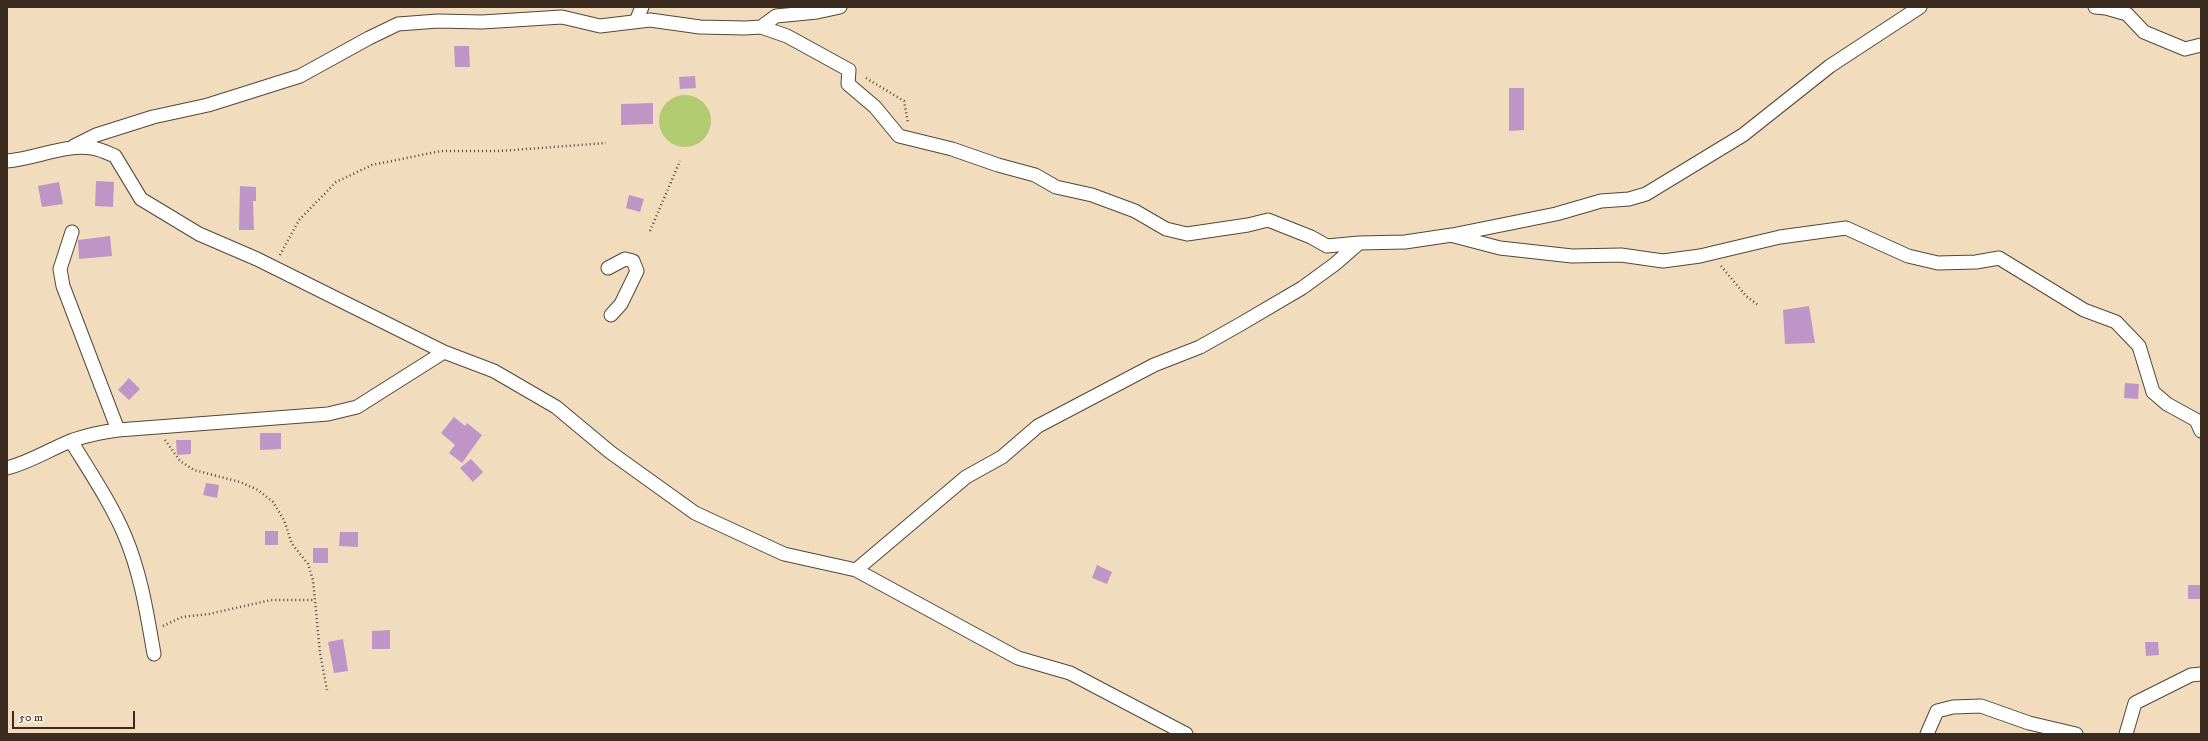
<!DOCTYPE html>
<html>
<head>
<meta charset="utf-8">
<style>
	body { margin:0 }
	#map { position:relative; width:2208px; height:741px; overflow:hidden; background:#f1ddbd; font-family:"IM FELL DW Pica",serif }
	canvas { display:block }
	.frame { position:absolute; inset:0; border:8px solid #3b2a1e; pointer-events:none }
	.scale { position:absolute; left:12px; top:711px; width:123px; height:18px; box-sizing:border-box; border:2px solid #3b2a1e; border-top:0; padding-left:5px; font-size:12px; line-height:14px; white-space:nowrap; color:#3b2a1e; -webkit-text-stroke:3px #f6f6f2; paint-order:stroke }
</style>
</head>
<body>
<div id="map">
<canvas width="2208" height="741"></canvas>
<div class="frame"></div>
<div class="scale">50 m</div>
</div>
<script>
const ctx = document.querySelector('canvas').getContext('2d');
ctx.lineJoin = 'round';
function fillPath(path, color) { ctx.fillStyle = color; ctx.fill(path, 'evenodd'); }
function strokePath(path, color, width, dash) { ctx.strokeStyle = color; ctx.lineWidth = width; ctx.lineCap = dash ? 'butt' : 'round'; ctx.setLineDash(dash || []); ctx.stroke(path); }
fillPath(new Path2D(`
	M659 121a26 26 0 1 1 52 0a26 26 0 1 1-52 0Z`), '#b3cb70');
fillPath(new Path2D(`
	M454 46H469L470 67H455Z
	M695 76 696 88 680 89 679 77Z
	M1509 88H1524V130L1509 131Z
	M653 103V124L621 125V104Z
	M96 181 114 182 113 207 95 206Z
	M59 182 63 204 42 207 38 186Z
	M240 186 256 187V201H253L254 230H239Z
	M629 195 644 199 640 212 626 208Z
	M110 236 112 256 79 259 78 240Z
	M1809 306 1815 343 1785 344 1783 310Z
	M129 378 140 389 129 400 118 390Z
	M2125 383 2139 384 2138 399 2124 398Z
	M454 417 465 426 467 423 482 435 462 463 449 453 455 445 441 433Z
	M260 433H281V449L260 450Z
	M176 440H191V454L177 455Z
	M471 459 483 472 473 482 460 468Z
	M206 483 219 485 217 498 203 495Z
	M265 531H278V545H265Z
	M340 532H358V547L339 546Z
	M313 548H328V563H313Z
	M1097 565 1112 572 1107 584 1092 578Z
	M2188 585H2201V599H2188Z
	M390 630V649H372V631Z
	M343 639 348 671 334 673 328 642Z
	M2145 642H2158L2159 655 2146 656Z`), '#be95c6');
const minor = new Path2D(`
	M2095 7 2106 8 2127 14 2144 32 2185 49 2201 45
	M636 21 642 7
	M761 27 787 36 849 70 848 84 875 107 899 136 952 149 998 165 1035 175 1056 187 1092 195 1135 211 1166 229 1187 234 1248 225 1268 220 1311 237 1327 246 1359 243
	M74 146 96 135 153 117 208 105 300 76 369 38 398 24 438 21 482 22 562 17 600 26 650 20 700 27 745 28 761 27 776 16 817 12 840 7
	M7 161C35 159 64 144 92 148 100 149 108 153 115 156L141 199 199 234 257 259 444 352 494 371 556 407 610 452 695 513 784 554 856 570 1018 658 1070 673 1186 734
	M72 232 60 269 63 286 118 430
	M1454 236 1500 248 1572 256 1621 255 1663 261 1700 256 1780 237 1846 228 1908 256 1938 263 1976 262 1999 258 2084 310 2116 322 2139 346 2153 392 2167 404 2196 420 2201 431
	M608 268 625 259 633 261 637 271 621 304 611 315
	M71 441C90 472 111 503 125 536 141 574 147 614 154 654
	M7 468C31 462 50 449 73 440 88 435 102 432 118 430L328 414 357 407 444 352
	M856 570 966 477 1002 457 1038 426 1154 365 1200 347 1239 325 1302 288 1335 264 1359 243 1405 242 1452 235 1556 214 1601 201 1629 199 1646 194 1743 135 1830 66 1920 7
	M1927 734 1937 711 1953 707 1981 706 2029 723 2076 734
	M2126 734 2135 703 2191 675 2201 674`);
strokePath(minor, '#564536', 15);
strokePath(new Path2D(`
	M866 78 904 101 908 123
	M650 231 680 161
	M280 255 299 220 336 182 372 165 441 151H500L606 143
	M1721 266 1746 296 1758 305
	M165 440 180 461 194 470 240 482 258 490 273 502 284 520 292 544 308 564 313 580 320 653 327 690
	M163 626 182 617 209 614 271 600H314`), '#564536', 2.5, [1, 3]);
strokePath(minor, '#fff', 13);
</script>
</body>
</html>
